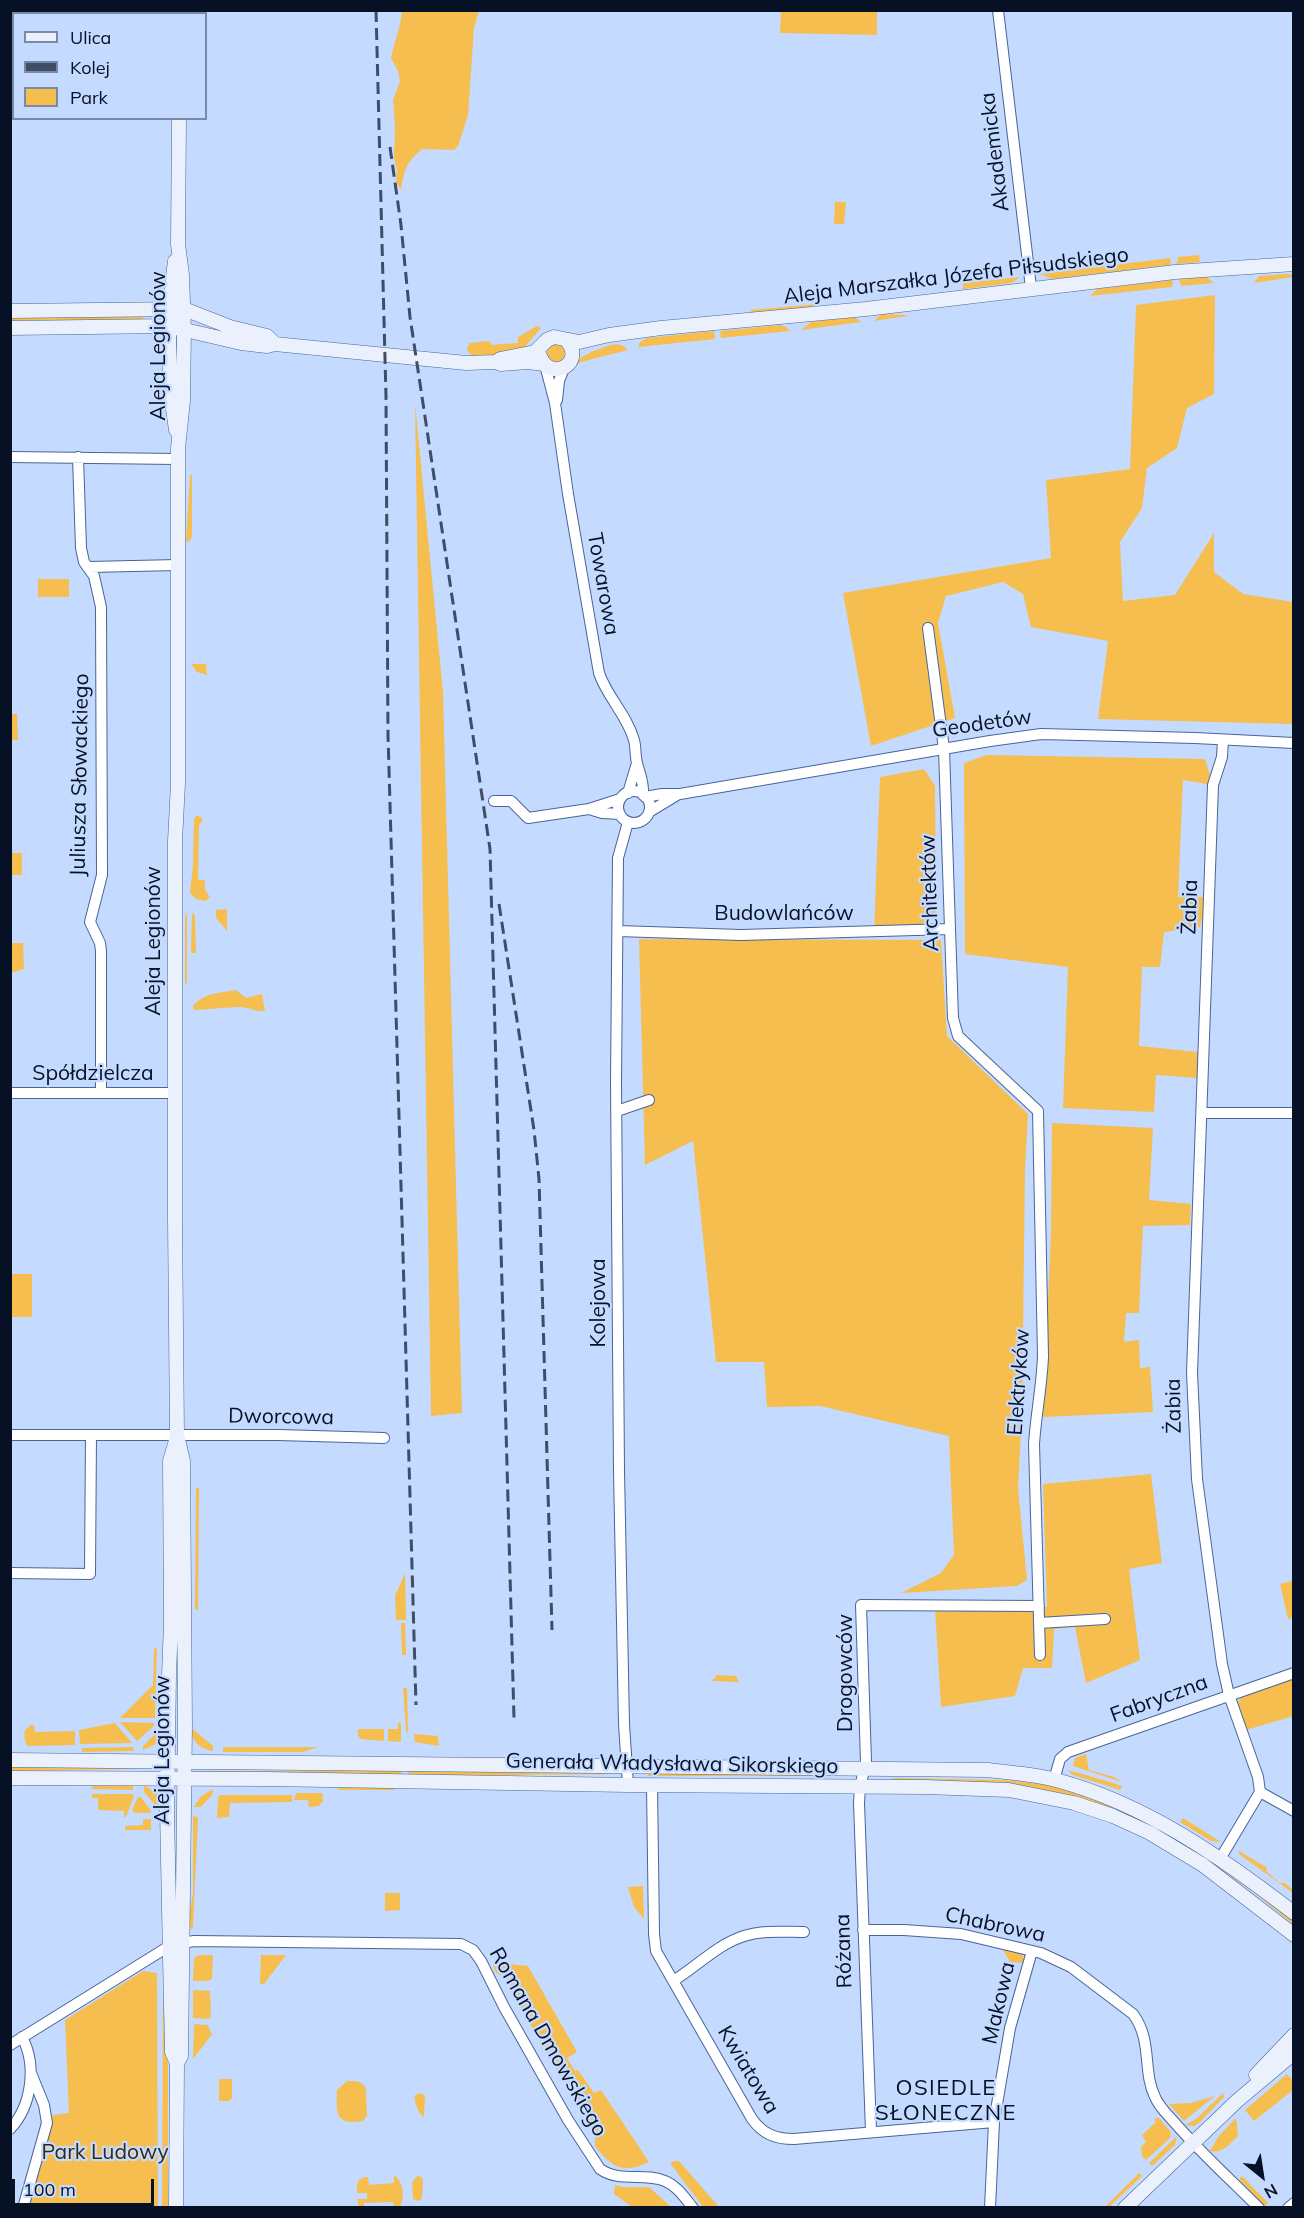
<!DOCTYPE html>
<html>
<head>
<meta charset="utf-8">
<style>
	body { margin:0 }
	#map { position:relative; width:1304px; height:2218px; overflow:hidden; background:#c5daff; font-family:Mulish,sans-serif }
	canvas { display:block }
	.frame { position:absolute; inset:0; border:12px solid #071126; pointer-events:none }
	.legend { position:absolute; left:12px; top:12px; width:195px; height:108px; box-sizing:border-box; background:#c5daff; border:2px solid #798aa8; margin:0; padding:8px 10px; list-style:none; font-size:18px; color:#071126 }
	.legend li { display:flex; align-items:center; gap:12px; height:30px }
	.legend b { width:30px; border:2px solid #798aa8 }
	.north { position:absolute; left:1232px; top:2146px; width:60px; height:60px; -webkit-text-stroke:4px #c5daff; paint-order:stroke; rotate:150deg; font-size:16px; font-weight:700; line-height:24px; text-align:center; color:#071126 }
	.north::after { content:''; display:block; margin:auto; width:21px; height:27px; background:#071126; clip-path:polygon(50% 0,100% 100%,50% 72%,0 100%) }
	.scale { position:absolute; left:12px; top:2179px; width:142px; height:27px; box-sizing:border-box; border:3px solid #071126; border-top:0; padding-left:8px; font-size:18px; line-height:21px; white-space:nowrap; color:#071126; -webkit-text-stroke:4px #c5daff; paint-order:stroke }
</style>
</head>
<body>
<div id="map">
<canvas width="1304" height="2218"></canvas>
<div class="frame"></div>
<ul class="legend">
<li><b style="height:8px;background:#eaf0fc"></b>Ulica</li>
<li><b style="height:8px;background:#404d67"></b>Kolej</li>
<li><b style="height:16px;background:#f5be4e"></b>Park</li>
</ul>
<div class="north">N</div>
<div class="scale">100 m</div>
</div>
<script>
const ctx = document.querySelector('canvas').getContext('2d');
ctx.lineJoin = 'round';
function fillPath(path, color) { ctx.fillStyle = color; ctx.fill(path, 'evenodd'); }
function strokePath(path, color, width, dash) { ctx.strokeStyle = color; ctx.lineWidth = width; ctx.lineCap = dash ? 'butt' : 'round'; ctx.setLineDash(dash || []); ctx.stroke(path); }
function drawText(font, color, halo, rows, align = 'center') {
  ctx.font = font + ' Mulish,sans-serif'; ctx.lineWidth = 4.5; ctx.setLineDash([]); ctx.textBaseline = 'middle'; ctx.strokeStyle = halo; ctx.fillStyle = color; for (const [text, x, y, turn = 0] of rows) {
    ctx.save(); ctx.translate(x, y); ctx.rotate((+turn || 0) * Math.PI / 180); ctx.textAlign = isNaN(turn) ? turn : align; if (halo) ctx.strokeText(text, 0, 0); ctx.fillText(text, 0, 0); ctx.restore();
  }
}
fillPath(new Path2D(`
	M402 11H479L474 28 468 115 458 146 454 150 422 149C406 163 404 170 401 190L396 182 397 170 394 158 395 127 393 100 400 81 398 71 391 58C394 42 401 27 402 11Z
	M781 11H877V35L780 33Z
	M835 202H846L844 224H834Z
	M1199 255 1200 262 1177 264 1178 257Z
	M1170 258 1171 265 1052 279 1040 274Z
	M1286 274 1293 275V277L1254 283 1259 276Z
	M1205 276 1214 283 1181 286 1179 279Z
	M1020 277 1012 283 963 289V283Z
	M1173 280 1172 287 1090 296 1097 289Z
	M1215 295 1214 394 1187 408 1177 448 1147 468 1142 508 1120 542 1123 601 1175 595 1214 533V572L1243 594 1293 602V724L1098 719 1108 641 1031 627 1023 594 1003 582 946 596 938 623 955 718 871 746 843 593 1051 558 1046 480 1130 469 1136 305Z
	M817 304 811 307 752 313 750 310Z
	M143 313V319L11 322 10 316Z
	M881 314 907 315V316L874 321Z
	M854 317 861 322 801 330 811 322Z
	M780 325 786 327 790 331 721 338 720 331Z
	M537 326 541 328 522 350 486 357 472 356 467 350 469 343 490 341 491 345 518 343V337Z
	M714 331 715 339 638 347 640 342 647 338Z
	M547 353a9 9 0 1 1 18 0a9 9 0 1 1-18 0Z
	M616 344 622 345 628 350 581 362 576 365 565 378C571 358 597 348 616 344Z
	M415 403 443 692 462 1413 431 1416Z
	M190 475H192V537L188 542 186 541Z
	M38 579H69V597H38Z
	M191 664H206L207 675 197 672Z
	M10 714H17L18 740H11Z
	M987 755 1205 759 1213 785 1183 780 1178 897H1207L1200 927 1164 932 1160 967H1142L1139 1046 1198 1052 1197 1078 1156 1075 1154 1112 1063 1108 1068 967 965 954 964 763Z
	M924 769 935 786 936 914 912 931 874 932 880 777Z
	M197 815 203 819 199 826 198 880H205V890L210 897 206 901 196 899 190 893 193 865 194 819Z
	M11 853H22V875H11Z
	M227 909V931L216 918V910Z
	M187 912V985L185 982V917Z
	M192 913 195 915V919L196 953H191Z
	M639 939 941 940 947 1036 1028 1114 1025 1170 1022 1412 1018 1488 1027 1580 1017 1586 901 1593 941 1573 954 1555 949 1436 820 1406 767 1407 764 1362H716L693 1141 645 1165Z
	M10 943H23L24 969 11 973Z
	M236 990 246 998 262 994 265 1011C255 1012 247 1006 237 1007 223 1008 209 1009 194 1010L193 1006C203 993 220 993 236 990Z
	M1052 1123 1153 1128 1149 1200 1191 1204 1190 1225 1143 1226 1139 1313H1126L1124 1342 1139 1340 1140 1368 1150 1367 1153 1412 1043 1417 1051 1232Z
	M11 1274H32V1317H11Z
	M1151 1474 1162 1563 1129 1569 1140 1660 1086 1683 1075 1627 1054 1629 1052 1668H1023L1015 1696 941 1707 935 1608 1047 1607 1043 1484Z
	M196 1488H199L198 1610 195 1609Z
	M405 1573 406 1620H396L395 1596Z
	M1293 1581V1617L1288 1619 1280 1584Z
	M401 1623H405L406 1655H402Z
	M157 1648 155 1718H120L153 1685 154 1649Z
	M717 1675 736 1676 739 1682 712 1681Z
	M1293 1677V1716L1246 1730 1237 1704 1241 1697Z
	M403 1688H407L408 1733 406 1732Z
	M120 1722 154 1723V1726L137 1741Z
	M115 1723 132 1743 80 1744 79 1730Z
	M398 1723H401V1742L388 1741V1729H398Z
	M31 1725H34L35 1732 75 1731V1745L28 1746C24 1741 24 1736 25 1730Z
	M160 1729H163L162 1735 154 1745 143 1750V1746Z
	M358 1729H384V1741L361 1739 358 1736Z
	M191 1730H194L213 1746V1751C202 1750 192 1742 191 1730Z
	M414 1734 438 1736 439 1746 415 1742Z
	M133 1747 134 1751 82 1752V1748Z
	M226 1747H318L303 1752H223V1748Z
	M1086 1754 1089 1770 1114 1777 1122 1782 1073 1766 1075 1758Z
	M10 1765 128 1766V1769L11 1771Z
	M358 1768H401V1776L196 1773V1771H326Z
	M409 1768 607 1772 608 1774 408 1776Z
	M1067 1770 1083 1774 1122 1786 1120 1790 1073 1775Z
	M647 1773 844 1774 845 1776H648Z
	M893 1778 1005 1780 1057 1786 1132 1813 1213 1860 1293 1919V1924L1252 1891 1204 1858 1076 1798 1052 1792 991 1783 893 1781Z
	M95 1784 133 1786V1790L91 1789Z
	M144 1785 159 1795 163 1806 161 1807 156 1806 144 1792Z
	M394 1786V1790H336L343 1787Z
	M213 1789 212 1795 201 1807H194L201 1796Z
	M296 1793H322L323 1801 319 1806 309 1807 308 1800H294Z
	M92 1794H132L134 1796 126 1817H124V1811L98 1810V1798H92Z
	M220 1795H292V1802L230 1803 229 1817 217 1818 218 1798Z
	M138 1797H141L151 1811 150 1813H135L132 1810Z
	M193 1815 198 1818 193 1927 191 1930 188 1920 193 1894Z
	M1183 1818 1221 1842 1211 1841 1180 1822Z
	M143 1819H151V1830H125V1826L143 1825Z
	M1239 1851 1266 1867 1267 1872 1280 1883H1285L1293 1890V1893L1239 1854Z
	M643 1886 644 1919 634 1907 628 1887Z
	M385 1893H400V1910L385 1911Z
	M1002 1948 1022 1954 1025 1963 1010 1962Z
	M199 1955H213L212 1979 208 1981H193L194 1958Z
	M261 1955H286L264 1984H260Z
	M498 1963 528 1966 577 2052 567 2058 575 2071 578 2070 594 2093 601 2090 649 2162C623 2174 612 2168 595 2146V2134L523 2012 506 1978 496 1973 493 1966Z
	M143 1971 157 1973 158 2207 28 2208 53 2115 69 2113 65 2020Z
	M193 1990 210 1991 211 2016 209 2019 193 2018Z
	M163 2002H168V2207L162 2208Z
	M194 2024 208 2025 211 2033H213L193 2059Z
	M1287 2074 1293 2081V2090L1254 2121 1245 2110Z
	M219 2079H232V2098L229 2101H219Z
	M347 2081C355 2081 362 2080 366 2089L367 2116 363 2121C335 2126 336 2113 337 2090Z
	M421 2093 425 2096 424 2117C419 2114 413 2101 415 2095Z
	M1223 2093 1224 2097 1199 2123 1194 2126 1185 2125 1196 2119Z
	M1215 2096 1184 2121 1169 2104 1191 2103Z
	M1158 2117 1171 2132 1170 2138 1146 2160 1142 2156 1141 2147 1146 2142 1142 2135 1156 2122 1154 2120Z
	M1236 2118 1238 2136C1229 2144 1223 2154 1210 2151L1218 2137Z
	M1177 2136 1175 2145 1152 2166 1149 2163Z
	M674 2161H679L719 2207H703L670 2163Z
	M1139 2173 1142 2176 1109 2207H1105Z
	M394 2175C404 2183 405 2196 400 2207H394L393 2202 364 2203V2207H359L357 2199H367V2193H357C357 2184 357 2177 368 2177L369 2185 394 2183Z
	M417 2176 421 2177 423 2180 422 2198 419 2201 413 2199 412 2182Z
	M1242 2176 1268 2203 1265 2206 1239 2179Z
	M615 2185 622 2187H649L671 2207H632L614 2194Z`), '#f5be4e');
const street = new Path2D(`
	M998 10 1031 288
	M545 365 555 403 568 494 599 673C607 697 627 715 634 740 636 747 635 755 637 763 640 775 644 782 643 795
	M557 400 559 381 564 368
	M10 457 178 459
	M78 457 81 548 84 562 94 576 101 607 102 875 90 922 100 943 101 951V1093
	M89 567 178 565
	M928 628 944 749 953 1018 958 1036 1038 1111 1043 1356C1042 1385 1036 1414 1034 1444L1040 1655
	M1223 740 1222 757 1213 785 1192 1373 1197 1479 1222 1664 1229 1695 1258 1777 1260 1792 1294 1811
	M618 807a16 16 0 1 1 32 0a16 16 0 1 1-32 0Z
	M628 793 637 763
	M645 797 662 794H680L990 741 1041 734 1195 738 1294 743
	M494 801H511L528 818 589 809 620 799
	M589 809 602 813 620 814
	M649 812 677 795
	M628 822 618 858 616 1082 619 1471 624 1724 628 1785
	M618 931 741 935 950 929
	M10 1093H175
	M617 1111 649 1100
	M1203 1113H1294
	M10 1435H278L384 1438
	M10 1573 90 1574 91 1435
	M1039 1623 1105 1619
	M1054 1780 1060 1759 1068 1752 1294 1673
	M652 1785 654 1934 656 1951 752 2119C763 2134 775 2139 794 2139L994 2122
	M1220 1859 1260 1792
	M863 1930H904L961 1934 1041 1953 1071 1967 1133 2014C1153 2041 1142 2070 1155 2097 1159 2107 1168 2115 1175 2123 1201 2153 1231 2180 1259 2208
	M673 1981C696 1967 718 1944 744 1936 763 1930 784 1932 804 1932
	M10 2045 171 1945 194 1941 461 1944 473 1950 481 1961 504 2007 568 2120 600 2169C620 2183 644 2172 665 2181 677 2186 685 2198 693 2208
	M10 2129C32 2106 37 2065 22 2037
	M871 2131 859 1803 860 1787 866 1762 861 1605 1039 1606
	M23 2208 47 2123 44 2105 31 2073
	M990 2208 994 2122 1010 2028 1032 1951
	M1288 2208 1294 2203`);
const secondary = new Path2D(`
	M179 14V10
	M175 261C167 316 167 374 176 430
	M10 311 184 309 230 327 267 336 275 344
	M10 328 168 326 241 343 267 346 275 344 466 363 496 362 501 364 528 362 544 364
	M540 356C551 384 587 362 566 340
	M496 362 500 359 535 352 547 340 554 337 579 342 609 335 661 328 866 309 1175 272 1294 264
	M10 1760 988 1770C1011 1773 1034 1774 1056 1780 1146 1804 1221 1857 1294 1913
	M10 1778 266 1779 628 1785 925 1787 1009 1790 1074 1803 1113 1816 1150 1833 1203 1865 1294 1935
	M177 2063 181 2056 185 1725 183 1461 177 1435 175 1220V841L178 783V448L183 401 184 330 182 275 178 244 179 118
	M1256 2075 1294 2035
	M176 2208 177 2063 172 2052 167 1811 169 1675 171 1623 170 1461 177 1437
	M1125 2208 1238 2100 1294 2053`);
strokePath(street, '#48659a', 12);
strokePath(secondary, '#48659a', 15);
strokePath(street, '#fff', 10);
strokePath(secondary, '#eaf0fc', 14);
strokePath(new Path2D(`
	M376 10 386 397 388 735 416 1705
	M390 147 401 225 410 317 490 849 514 1719
	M499 904 534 1130 539 1179 552 1630`), '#404d67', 3, [12, 6]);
drawText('21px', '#071126', '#c5daff', [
	["Akademicka",995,152,-97],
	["Aleja Marszałka Józefa Piłsudskiego",956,276,-7],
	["Aleja Legionów",159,346,-90],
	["Towarowa",603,584,80],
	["Geodetów",982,724,-8],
	["Juliusza Słowackiego",80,775,-89],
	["Architektów",930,893,-92],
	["Żabia",1190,907,-88],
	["Budowlańców",784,914],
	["Aleja Legionów",154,941,-90],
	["Spółdzielcza",93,1074],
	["Kolejowa",599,1303,-90],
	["Elektryków",1019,1382,-86],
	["Żabia",1174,1406,-91],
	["Dworcowa",281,1417,1],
	["Drogowców",846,1673,-90],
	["Fabryczna",1159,1699,-20],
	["Aleja Legionów",163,1750,-90],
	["Generała Władysława Sikorskiego",672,1764,1],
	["Chabrowa",995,1925,12],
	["Różana",844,1951,-92],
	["Makowa",999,2003,-77],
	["Romana Dmowskiego",548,2042,60],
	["Kwiatowa",748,2070,59]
]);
drawText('21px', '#342813', '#c5daff', [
	["Park Ludowy",105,2153]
]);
ctx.letterSpacing = '1.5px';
drawText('22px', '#071126', '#c5daff', [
	["OSIEDLE",946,2088],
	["SŁONECZNE",946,2113]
]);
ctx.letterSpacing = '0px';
</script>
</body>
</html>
